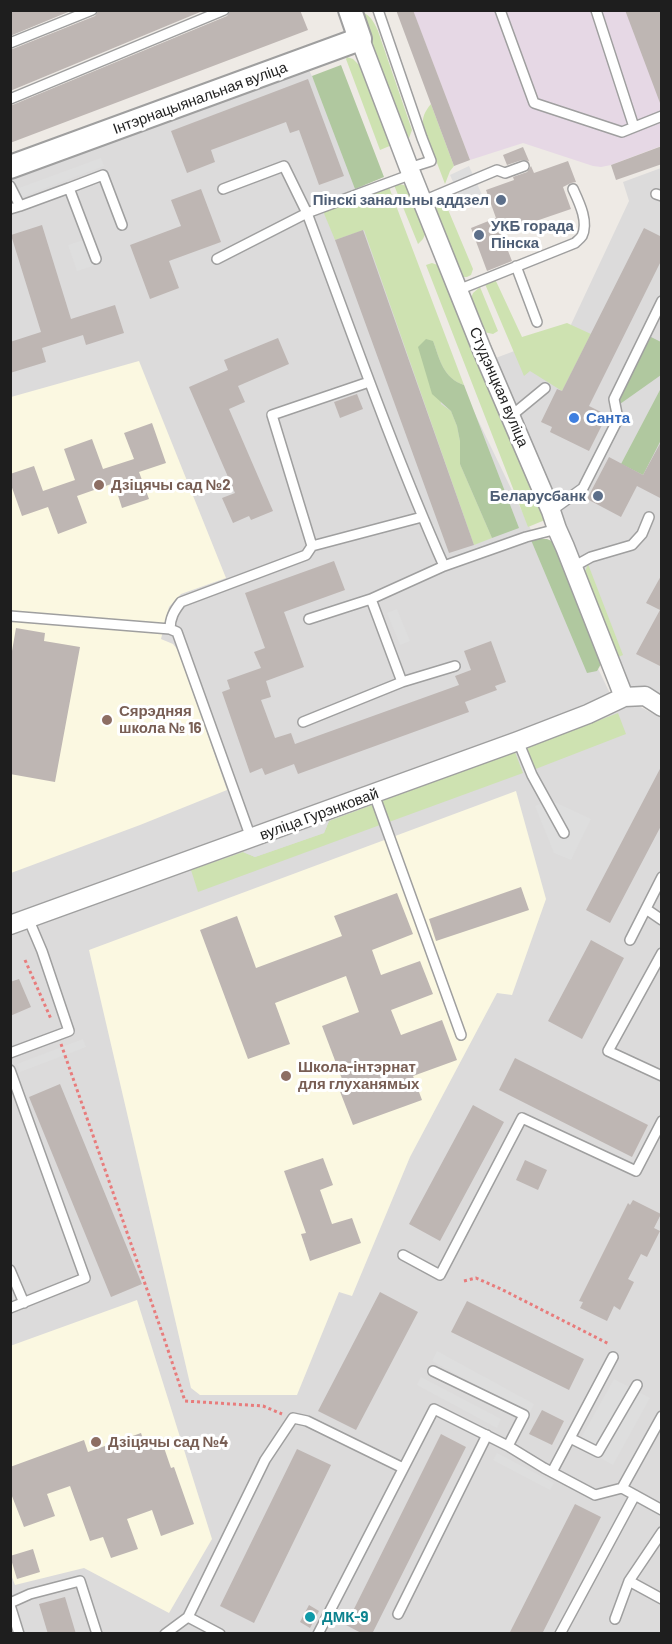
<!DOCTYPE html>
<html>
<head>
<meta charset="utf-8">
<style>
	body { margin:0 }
	#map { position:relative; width:672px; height:1644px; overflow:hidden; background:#eeeae5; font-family:Barlow,sans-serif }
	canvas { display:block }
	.frame { position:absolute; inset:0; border:12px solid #1e1e1e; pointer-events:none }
</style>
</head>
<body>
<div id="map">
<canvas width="672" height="1644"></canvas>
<div class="frame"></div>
</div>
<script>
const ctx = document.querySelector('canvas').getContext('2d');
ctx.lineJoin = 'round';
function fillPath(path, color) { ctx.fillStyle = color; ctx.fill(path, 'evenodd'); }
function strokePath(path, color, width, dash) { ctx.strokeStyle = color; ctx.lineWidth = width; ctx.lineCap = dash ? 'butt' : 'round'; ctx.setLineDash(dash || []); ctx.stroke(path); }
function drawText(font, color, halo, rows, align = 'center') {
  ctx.font = font + ' Barlow,sans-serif'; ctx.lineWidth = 6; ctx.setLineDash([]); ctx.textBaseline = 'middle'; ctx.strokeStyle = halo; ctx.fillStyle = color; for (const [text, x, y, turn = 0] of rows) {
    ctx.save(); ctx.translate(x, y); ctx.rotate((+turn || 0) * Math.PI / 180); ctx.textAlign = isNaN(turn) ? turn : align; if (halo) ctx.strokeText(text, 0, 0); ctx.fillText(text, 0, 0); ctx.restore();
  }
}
fillPath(new Path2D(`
	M307 66 618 710 635 704 661 718V1633L11 1634V173Z
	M661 168V697L628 690 493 359 568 331 629 201 623 182Z`), '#dcdbdb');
fillPath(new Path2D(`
	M413 11H661V146L611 165 601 167 593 166 523 143 470 160Z`), '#e6d8e5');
fillPath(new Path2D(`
	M139 361 226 578 181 594 169 607 161 639 173 644 178 650 227 790 140 825 11 873V397Z
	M516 791 546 899 512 995 497 993 410 1157 352 1296 339 1292 297 1395H200L191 1388 89 950Z
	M137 1300 212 1539 169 1613 84 1568 15 1585 10 1572V1346Z`), '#fbf8e1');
fillPath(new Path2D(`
	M358 11C370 14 373 20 378 31L412 130 409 138 405 139Z
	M347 57 353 59 361 67 392 145 380 150 346 59Z
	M431 104 454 166 450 171 445 184 423 126C422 117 425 111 431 104Z
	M400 184 407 186 427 230 423 239 418 244 394 185Z
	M389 187 464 385C443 378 440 360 433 341L441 404 451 411 457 426 460 441V464L492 538 474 545 364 230 335 240 323 211Z
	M444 200 473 269 471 275 467 277H463L459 273 435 215 437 205Z
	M432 263 443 267 545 520 528 527 426 265Z
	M495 279 522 337 567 323 591 334 562 391 530 371 524 376 485 284Z
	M480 287 498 331 493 334 484 332 470 301 473 293Z
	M588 564 623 655 616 658 584 574Z
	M618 713 626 734 533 770 526 750 529 747Z
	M515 752 523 773 389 822 382 801Z
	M372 805 380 825 198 892 191 870 243 852 255 857 324 833 329 821Z`), '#cee2b1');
fillPath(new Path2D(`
	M341 65 384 177 355 189 312 76Z
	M651 337 661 342V375L620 404 618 398Z
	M426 339 433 341C440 360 443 378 464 385L519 528 492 538 460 464V441L457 426 451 411 432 394 418 347Z
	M661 388V440L643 475 621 464Z
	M538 539H547L554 542 601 664 597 671 587 673 531 540Z`), '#b0c89f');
fillPath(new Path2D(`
	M101 158 104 166 11 201V191Z
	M469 166 483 197 463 205 450 175Z
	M93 237 102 263 77 271 68 245Z
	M397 609 410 641 400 645 387 613Z
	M550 800 591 819 571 860 554 853 535 806Z
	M329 821 324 833 255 857 243 852Z
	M83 1039 86 1047 20 1072 17 1064Z
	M437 1351 534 1404 529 1414 432 1361Z
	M421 1377 501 1419 497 1428 417 1385Z
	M614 1379 650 1398 613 1465 577 1445Z
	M497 1453 554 1483 550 1490 493 1460Z`), '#dedede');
fillPath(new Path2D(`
	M10 10H73L10 36Z
	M99 10H205L10 91V50L95 16Z
	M231 10H300L308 30 10 143V106L227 16Z
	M396 10H413L470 160 454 166Z
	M625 10H662V103H660Z
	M308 79 344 176 319 185 299 130 290 133 286 122 211 150 215 162 187 173 171 131Z
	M662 146V164L616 180 611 165Z
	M523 147 529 161 522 160 507 165 503 155Z
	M568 161 576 182 571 183 563 187 571 209 501 233 512 261 487 271 471 228 496 218 486 190 514 180 513 177 527 172 531 166 534 173Z
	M201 189 221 242 169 261 179 288 150 299 130 245 181 226 171 200Z
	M42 225 71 319 115 305 124 333 86 345 83 335 42 348 46 362 10 373V342L41 332 11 235Z
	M644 228 662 237V259L589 406 607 415 589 451 550 432 552 427 541 422 557 389 562 391Z
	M363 230 474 545 449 553 335 240Z
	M278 338 289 364 238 386 245 402 229 409 273 511 251 520 249 516 233 523 222 498 235 493 189 387 228 370 224 360Z
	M357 394 363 409 340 418 334 402Z
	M152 423 166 463 139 472 149 499 122 508 114 483 77 496 87 523 58 534 48 507 22 516 10 482V474L34 466 43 491 75 480 64 449 92 439 103 469 134 459 124 433Z
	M662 440V499L637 486 621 517 587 499 609 457 643 475Z
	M334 561 345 590 284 612 304 667 266 681 271 697 261 700 275 738 291 733 295 744 459 685 455 676 471 670 464 651 491 641 506 682 495 686 497 690 465 702 469 712 298 774 294 764 265 775 262 768 250 773 222 692 230 689 227 680 261 668 254 652 265 648 245 593Z
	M662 574V667L636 654 660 610 646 603Z
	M16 628 45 633 44 641 80 647 55 782 10 774V651H12Z
	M662 765V824L610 923 586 910Z
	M521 887 529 910 436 941 429 919Z
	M397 893 413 934 372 950 381 975 420 961 433 994 391 1010 401 1035 442 1020 457 1060 413 1076 422 1100 353 1125 339 1089 345 1087 322 1026 359 1012 346 976 275 1003 290 1044 248 1059 200 930 237 916 256 968 342 936 334 916Z
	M591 940 624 958 582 1039 548 1021Z
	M19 979 31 1007 10 1016V982Z
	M515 1058 648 1125 632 1157 499 1090Z
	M60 1084 142 1284 111 1297 29 1097Z
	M473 1105 504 1122 440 1241 409 1224Z
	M323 1158 333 1185 320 1190 332 1224 352 1218 361 1243 310 1261 301 1234 306 1233 284 1171Z
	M525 1160 547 1170 538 1190 516 1180Z
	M633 1200 661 1214 654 1228 660 1231 647 1257 641 1254 628 1279 634 1282 620 1310 614 1306 607 1321 580 1308 583 1302 579 1301 628 1203 630 1205Z
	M380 1292 418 1312 356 1430 318 1411Z
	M467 1301 584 1359 569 1390 451 1332Z
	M542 1410 564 1421 552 1445 529 1434Z
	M141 1433 144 1442 160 1436 171 1468 174 1467 194 1524 161 1536 152 1510 127 1519 138 1549 111 1558 103 1537 90 1541 70 1486 47 1494 55 1516 24 1527 10 1491V1467L84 1440 88 1452Z
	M441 1434 466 1447 372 1634H363L346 1625Z
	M297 1449 331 1465 254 1623 220 1606Z
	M575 1504 601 1517 542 1634H509Z
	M33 1549 40 1572 17 1579 10 1556Z
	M65 1597 76 1634H48L39 1604Z
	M309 1605 319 1611 310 1628 300 1622Z`), '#beb6b3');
const service = new Path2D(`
	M378 10 422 138 431 161 409 168
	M500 10 534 103 622 132 662 116
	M596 10 634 127
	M10 43 92 10
	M10 99 224 10
	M10 186 20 206 10 209
	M69 188 103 175 122 225
	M223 189 284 166 307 213 412 174
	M656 194 662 196
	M423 201 497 170 505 173 524 166
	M20 206 69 188 96 259
	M217 259 307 213C351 331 393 451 444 566
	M516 266 537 322
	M458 290 575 243C577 241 580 239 582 236 589 222 579 202 573 189
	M511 416 545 388
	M551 511 583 488 618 419 614 399 662 301
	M312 546 272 415 369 382
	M573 567 591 557 632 545 642 534 649 517
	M371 599 402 682
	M10 616 170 629
	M309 619 371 599 444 566 526 537 557 529
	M303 722 402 682 455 666
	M518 741 532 775 564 833
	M374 794 461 1035
	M251 838 177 632 170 629C170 618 174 611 181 602L306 555 312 546 422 517
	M646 909 662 920
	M630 940 662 877
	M662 953 608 1051 662 1076
	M10 1053 69 1031 42 951 28 918
	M10 1070 85 1278 10 1308
	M403 1255 440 1275 522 1118 636 1171 662 1121
	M10 1270 24 1303
	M433 1371 524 1415 508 1446
	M570 1438 598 1452 637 1385
	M552 1472 613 1357
	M622 1488 662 1416
	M629 1581 662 1599
	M10 1603 30 1594 80 1581 97 1634
	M10 1605 19 1634
	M398 1614 487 1435
	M615 1619 629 1581 662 1532
	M165 1634 188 1617
	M220 1634 188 1617 265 1460 293 1418 307 1421 403 1468
	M318 1634 434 1409 508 1446 544 1468 595 1495 622 1488 662 1510
	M560 1634 635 1495`);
const minor = new Path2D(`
	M360 39 409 168 482 350 551 511 557 529 565 547 624 697
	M10 925 518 741 588 714 624 697 645 696 662 707`);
const tertiary = new Path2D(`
	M10 167 360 39 350 10`);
strokePath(service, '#9f9f9f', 12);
strokePath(minor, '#9f9f9f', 21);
strokePath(tertiary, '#9f9f9f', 26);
strokePath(new Path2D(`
	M25 960 51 1019
	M61 1044 164 1338 185 1401 263 1406 282 1414
	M464 1281 476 1278 501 1289 609 1344`), '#e87c7c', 3, [3, 3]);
strokePath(service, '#fff', 9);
strokePath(minor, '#fff', 18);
strokePath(tertiary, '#fff', 22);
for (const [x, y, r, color] of [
	[501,200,6,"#5c6f8a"],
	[479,235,6,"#5c6f8a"],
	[574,418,6,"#3f7fe0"],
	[99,485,6,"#8d6e63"],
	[598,496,6,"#5c6f8a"],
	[107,720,6,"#8d6e63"],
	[286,1076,6,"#8d6e63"],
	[96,1442,6,"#8d6e63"],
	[310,1617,6,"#0f9aa8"]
]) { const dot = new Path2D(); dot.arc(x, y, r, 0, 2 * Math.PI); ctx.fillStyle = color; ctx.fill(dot); strokePath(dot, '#fff', 2); }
drawText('15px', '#1e1e1e', '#fff', [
	["Інтэрнацыянальная вуліца",200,98,-20],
	["Студэнцкая вуліца",499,387,67],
	["вуліца Гурэнковай",319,814,-20]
]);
drawText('bold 15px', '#4e5e75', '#fff', [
	["Пінскі занальны аддзел",489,200],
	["УКБ горада",491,226,"left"],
	["Пінска",491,243,"left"],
	["Беларусбанк",586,496]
], 'right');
drawText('bold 15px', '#366cbe', '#fff', [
	["Санта",586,418]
], 'left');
drawText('bold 15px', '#785e54', '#fff', [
	["Дзіцячы сад №2",111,485],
	["Сярэдняя",119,711],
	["школа № 16",119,728],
	["Школа-інтэрнат",298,1067],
	["для глуханямых",298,1084],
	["Дзіцячы сад №4",108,1442]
], 'left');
drawText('bold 15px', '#0d838f', '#fff', [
	["ДМК-9",322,1617]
], 'left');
</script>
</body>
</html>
